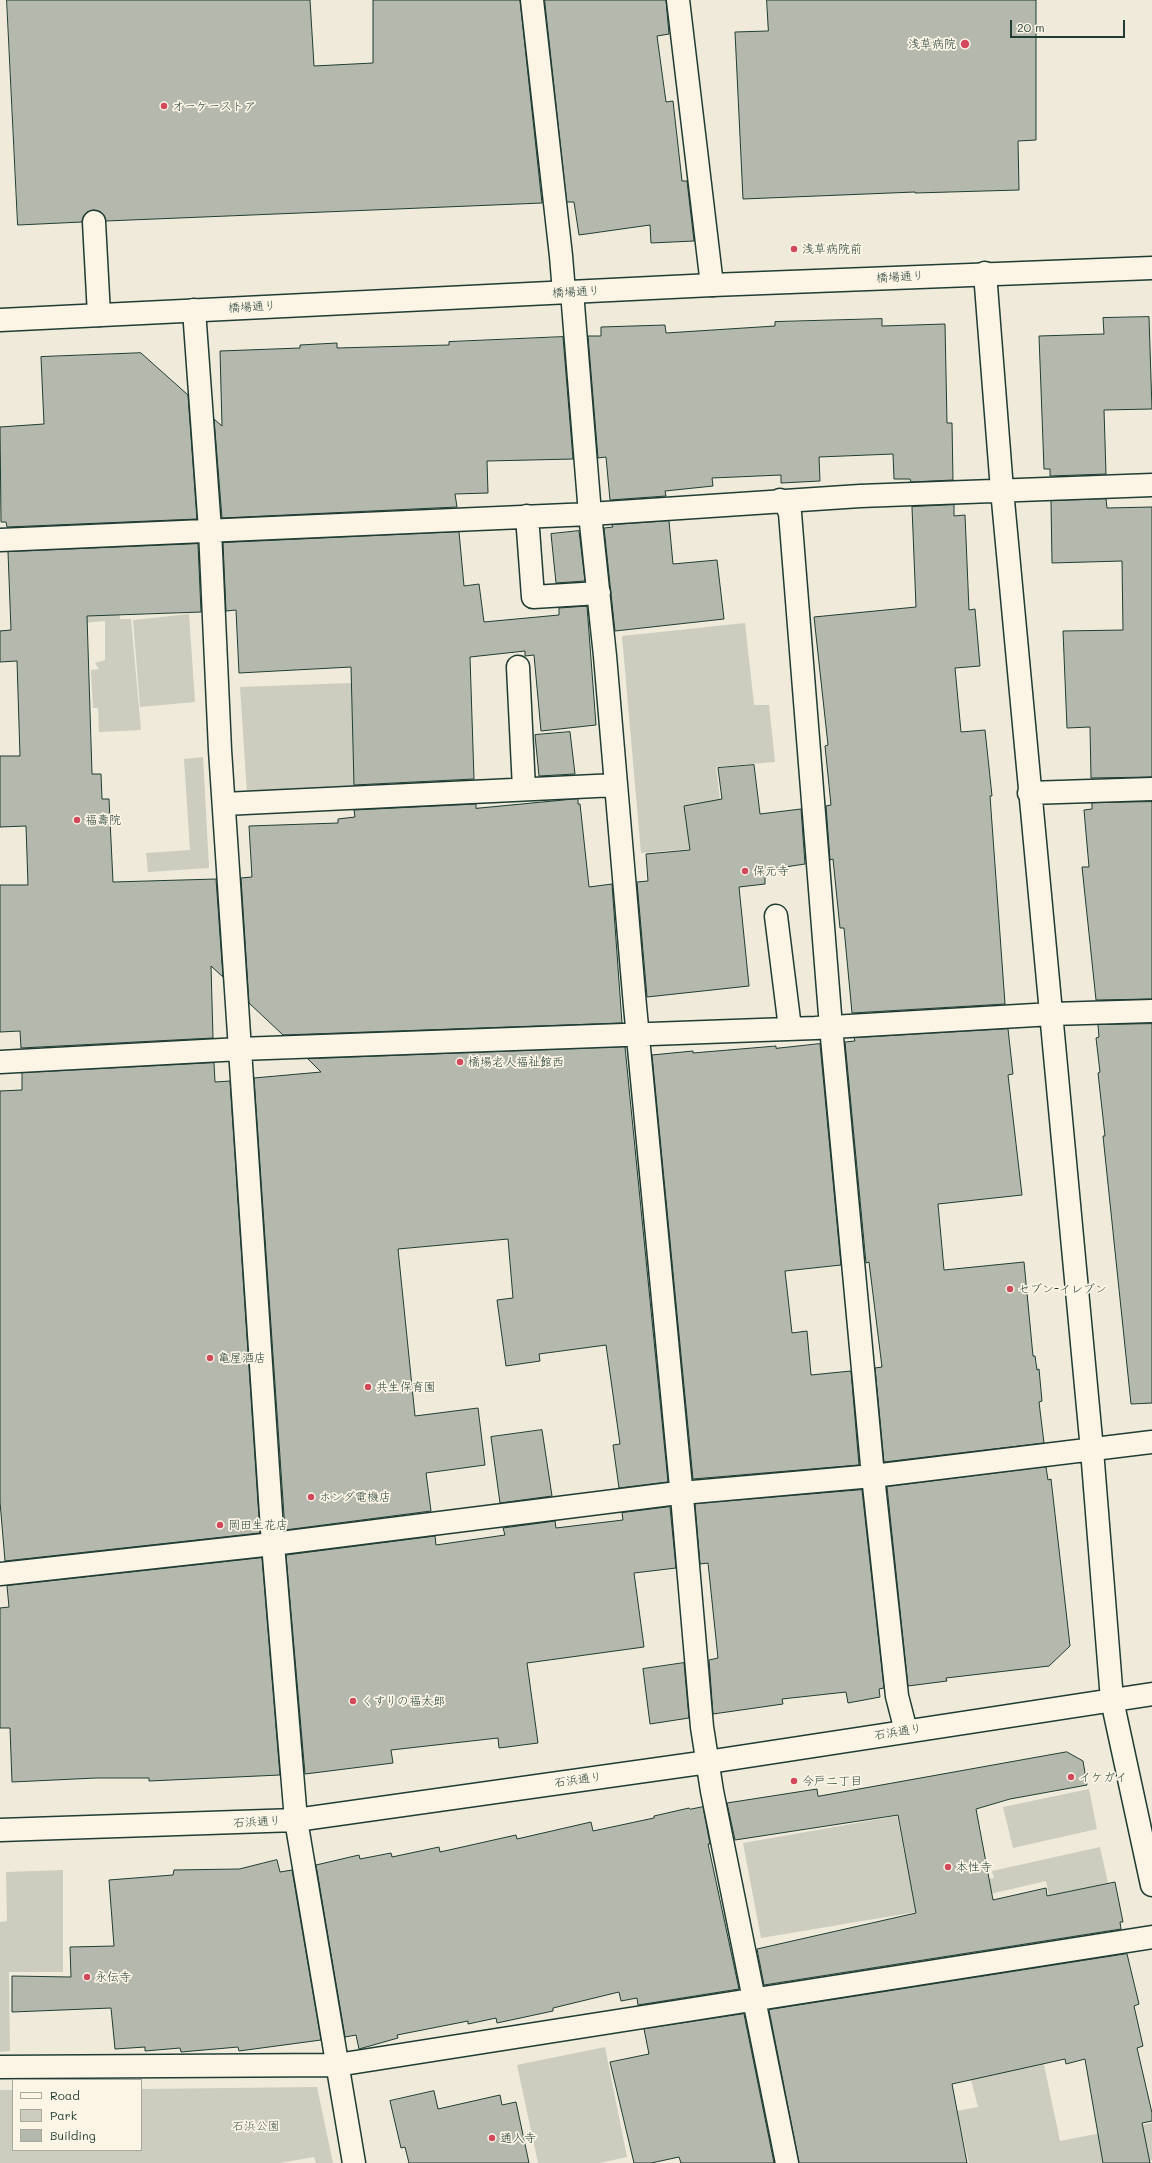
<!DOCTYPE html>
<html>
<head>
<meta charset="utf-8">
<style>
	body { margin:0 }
	#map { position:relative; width:1152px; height:2163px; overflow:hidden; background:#efeada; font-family:Mali,sans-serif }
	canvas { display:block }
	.legend { position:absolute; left:12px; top:2079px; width:130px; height:72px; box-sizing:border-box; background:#fcf5e5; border:1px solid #a4ab9e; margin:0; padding:5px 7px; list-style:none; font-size:12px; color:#1f3d34 }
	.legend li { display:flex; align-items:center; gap:8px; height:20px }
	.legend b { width:20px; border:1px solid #a4ab9e }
	.scale { position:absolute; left:1010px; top:20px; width:115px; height:18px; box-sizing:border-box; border:2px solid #1f3d34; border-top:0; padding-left:5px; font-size:12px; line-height:14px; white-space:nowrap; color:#1f3d34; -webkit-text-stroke:3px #fcf5e5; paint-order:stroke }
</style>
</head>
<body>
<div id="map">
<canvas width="1152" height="2163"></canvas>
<ul class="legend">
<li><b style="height:5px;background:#fcf5e5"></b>Road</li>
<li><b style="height:11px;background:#cccdbf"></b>Park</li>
<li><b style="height:11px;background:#b5b9ad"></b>Building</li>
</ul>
<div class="scale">20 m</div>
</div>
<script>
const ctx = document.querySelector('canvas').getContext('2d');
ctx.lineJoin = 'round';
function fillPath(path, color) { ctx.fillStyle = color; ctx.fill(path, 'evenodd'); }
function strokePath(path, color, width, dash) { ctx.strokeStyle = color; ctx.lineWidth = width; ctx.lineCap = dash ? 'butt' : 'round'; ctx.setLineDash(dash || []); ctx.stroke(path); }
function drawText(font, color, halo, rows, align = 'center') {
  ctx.font = font + ' Mali,"Klee One",sans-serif'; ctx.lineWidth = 3.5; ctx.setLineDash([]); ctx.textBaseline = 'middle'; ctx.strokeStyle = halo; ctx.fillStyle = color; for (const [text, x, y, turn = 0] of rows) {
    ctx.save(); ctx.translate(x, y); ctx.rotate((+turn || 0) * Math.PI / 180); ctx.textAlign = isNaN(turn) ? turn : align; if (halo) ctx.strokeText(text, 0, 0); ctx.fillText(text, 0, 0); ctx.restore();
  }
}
fillPath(new Path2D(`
	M119 605 120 619H131L141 730 99 732 98 708H93L91 670 99 669 95 663 105 660V621L72 624 70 609Z
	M189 614 195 702 140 707 133 620Z
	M745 623 754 705H769L775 762 716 767 720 800 684 806 690 849 641 853 622 636Z
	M351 683 358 791 247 794 240 687Z
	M203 757 209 868 148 872 146 853 190 850 184 759Z
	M1089 1789 1097 1829 1013 1848 1003 1807Z
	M897 1816 916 1912 761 1938 743 1843Z
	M1100 1847 1108 1883 1049 1896 1046 1881 990 1894 987 1880 994 1878 992 1871Z
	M63 1870V1972H9L10 2051 0 2052V1922L7 1921 6 1872Z
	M605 2047 627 2157 600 2163H538L517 2065Z
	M1043 2060 1060 2141 1152 2123V2160L1141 2163H969L957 2111 978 2107 970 2076Z
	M317 2087 333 2163H316L314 2157 280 2163H0V2090H13V2150H141V2089Z`), '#cccdbf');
const building = new Path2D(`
	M7 0H310L314 66 373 63V0H520L542 203 106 221 104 215 94 210 87 212 82 222 18 225Z
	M545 0H666L669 34 657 36 666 102 673 101 682 181H687L694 241 651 243 650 225 579 235 574 202H567Z
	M767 0H1036V140L1018 141 1019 190 915 193V192L743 199 735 32 768 31Z
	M1149 317 1152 409 1104 410 1106 474 1050 476V469H1044L1039 336 1104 334 1103 318Z
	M882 319V326L945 324 947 423H952L953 480 911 482 910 479H894L893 454 819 457 820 481 781 483V475L712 478 713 486 665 491 666 496 610 500 606 457 598 458 588 336H601V327L665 325 666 333 775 326V322Z
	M563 337 573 459 487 461 488 493 455 494 457 507 222 518 214 419 222 426 220 351 300 348V345L337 343V348L449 345V342Z
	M141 353 188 395 197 519 7 527 6 522H1L0 427 44 424 41 357Z
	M1106 499 1107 508 1152 507V777L1091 778 1090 727 1067 728 1063 631 1123 630 1122 561 1052 563 1051 501Z
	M954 505V516L965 515 969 610 975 609 980 666 955 668 961 732 985 730 992 796H990L1005 1004 852 1013 844 928H840L833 859 830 860 826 806 831 805 825 746 828 745 814 617 916 607 912 507Z
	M669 521 673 564 717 560 724 619 615 631 604 528 613 527 612 525Z
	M579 531 585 581 556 583 551 534Z
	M459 532 464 586 479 584 484 622 559 615V608L587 606 596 725 541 731 534 655 525 656V651L470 657 474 779 354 785 351 667 239 673 236 610 226 611 223 543Z
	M198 544 201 612 87 616 92 774H101L102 799H109L113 882 216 879 223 977 211 966 213 1038 21 1048 20 1031 0 1032V885H28L26 826 0 827V756H20L17 661 0 662V631L11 630 8 552Z
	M570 732 575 774 539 776 535 735Z
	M754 765 760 814 801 809 805 864 765 870V884L739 887 749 986 647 997 637 882 648 881 646 854 690 850 684 806 722 799 718 768Z
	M578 799V804H580L589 887 612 884 622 1023 283 1035 249 1003 241 878 252 877 249 826 338 823V819L355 817 354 810 476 804V808Z
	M1152 802V999L1096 1000 1082 867H1089L1084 810 1092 809V803Z
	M1152 1024V1403L1131 1404 1103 1136H1105L1098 1073 1100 1072 1096 1038 1099 1037 1098 1025Z
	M1008 1029 1013 1074 1008 1075 1022 1195 938 1204 944 1270 1024 1262 1033 1356H1035L1037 1370 1039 1369 1042 1401 1039 1402 1044 1443 884 1462 875 1368 882 1367 869 1262 866 1263 845 1042 855 1041 854 1038Z
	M820 1044 841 1265 785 1271 792 1333 807 1331 811 1375 851 1371 859 1465 693 1479 652 1055 693 1051V1053L776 1046V1048Z
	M625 1047 668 1482 619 1488 613 1445 620 1444 606 1345 539 1354 540 1361 506 1366 497 1300 513 1298 508 1239 398 1249 415 1416 478 1408 485 1465 426 1473 431 1511 285 1530 254 1078 321 1072 308 1059Z
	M214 1063 215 1082 230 1081 260 1533 5 1561 0 1502V1091L22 1090V1073Z
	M542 1430 552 1496 500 1503 491 1437Z
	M1046 1467 1048 1480 1051 1479 1070 1646 1049 1666 946 1678 947 1681 908 1686 887 1487Z
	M862 1490 884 1688 879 1689 880 1697 848 1703 846 1692 782 1699 783 1704 713 1714 709 1660 718 1658 708 1563 700 1564 695 1504Z
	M670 1507 676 1568 634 1573 644 1647 527 1663 538 1743 499 1748 498 1738 391 1750 393 1763 305 1774 286 1555 435 1536 436 1545 505 1535 503 1528 555 1521 556 1528 623 1520 622 1513Z
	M262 1558 280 1775 149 1781V1778H96L12 1782 10 1728H0V1608L9 1607 7 1586Z
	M684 1663 689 1718 650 1724 643 1669Z
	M1067 1752 1083 1761 1087 1785 1010 1799 976 1809 993 1900 1046 1888 1047 1896 1115 1882 1123 1922H1120L1121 1929 764 1985 757 1949 916 1913 898 1815 735 1840 727 1803 817 1789 818 1796Z
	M703 1807 710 1844H708L739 1989 638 2005 637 1998 621 2001 619 1992 553 2008V2011L497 2023 496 2018 468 2024V2021L397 2035 398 2038 359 2049 356 2035 345 2037 316 1865 359 1855 360 1859 391 1853 392 1857 439 1847 440 1852 516 1835 517 1839 591 1822 593 1831 654 1818V1816L689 1808 690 1809Z
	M277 1860 280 1872 292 1870 321 2040 239 2051 238 2047 181 2052 180 2048 145 2051V2047L115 2049 111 2008 12 2012V1976L71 1977 70 1947 114 1946 109 1880 173 1875 174 1870 239 1869Z
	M1127 1954 1139 2004 1134 2006 1143 2046 1137 2048 1152 2113V2121L1142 2123 1150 2163H1103L1085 2059 1066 2064 1065 2059 952 2084 967 2163H799L769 2010Z
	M744 2014 774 2163H681L679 2157 651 2163H634L610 2062 649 2054 644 2029Z
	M434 2091 438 2109 500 2095 502 2105 516 2102 529 2163H409L405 2147 401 2148 390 2101Z`);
fillPath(building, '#b5b9ad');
strokePath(building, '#1f3d34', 1);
const minor = new Path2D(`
	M532 0 561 256 564 292
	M678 0 712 285
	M94 222 99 315
	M985 273 1002 490 1092 1450 1112 1700 1152 1885
	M572 292 590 514 605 656 635 1006 683 1508 702 1727 712 1791 787 2163
	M194 310 210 530 220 750 273 1544 296 1820 354 2163
	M780 500 786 504 790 513 831 1027 873 1476 897 1696 906 1731
	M527 516 533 597 599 593
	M0 540 590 514 860 496 1152 485
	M518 667 524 789
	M1029 793 1152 789
	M224 804 616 785
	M776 916 790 1028
	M0 1062 240 1049 815 1028 1052 1014 1152 1011
	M0 1574 273 1544 670 1494 873 1476 1152 1442
	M0 1830 296 1820 708 1762 1152 1694
	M0 2067 337 2065 1152 1937`);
const major = new Path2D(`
	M0 320 712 285 1152 268`);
strokePath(minor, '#1f3d34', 25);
strokePath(major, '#1f3d34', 25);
strokePath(minor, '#fcf5e5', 22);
strokePath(major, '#fcf5e5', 22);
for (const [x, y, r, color] of [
	[965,44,5,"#d1495b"],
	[164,106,4,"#d1495b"],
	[794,249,4,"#d1495b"],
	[77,820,4,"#d1495b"],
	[745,871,4,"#d1495b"],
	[460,1062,4,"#d1495b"],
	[1010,1289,4,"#d1495b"],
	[210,1358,4,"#d1495b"],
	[368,1387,4,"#d1495b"],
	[311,1497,4,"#d1495b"],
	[220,1525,4,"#d1495b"],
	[353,1701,4,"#d1495b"],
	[1071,1777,4,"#d1495b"],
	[794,1781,4,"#d1495b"],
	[948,1867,4,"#d1495b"],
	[87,1977,4,"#d1495b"],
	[492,2138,4,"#d1495b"]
]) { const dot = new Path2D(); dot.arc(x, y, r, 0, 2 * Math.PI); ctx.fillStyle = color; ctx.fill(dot); strokePath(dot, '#fcf5e5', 1.5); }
drawText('12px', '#1f3d34', '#fcf5e5', [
	["浅草病院",956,44,"right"],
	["オーケーストア",172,106],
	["浅草病院前",802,249],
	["福壽院",85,820],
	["保元寺",753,871],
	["橋場老人福祉館西",468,1062],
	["セブン-イレブン",1018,1289],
	["亀屋酒店",218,1358],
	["共生保育園",376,1387],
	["ホンダ電機店",319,1497],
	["岡田生花店",228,1525],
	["くすりの福太郎",361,1701],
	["イケガイ",1079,1777],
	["今戸二丁目",802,1781],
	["本性寺",956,1867],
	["永伝寺",95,1977],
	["通入寺",500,2138]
], 'left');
drawText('12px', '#1f3d34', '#fcf5e5', [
	["橋場通り",900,277,-3],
	["橋場通り",576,292,-3],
	["橋場通り",252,307,-3],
	["石浜通り",898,1732,-9],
	["石浜通り",578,1780,-8],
	["石浜通り",257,1822,-3]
]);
drawText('12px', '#425a50', '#fcf5e5', [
	["石浜公園",256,2126]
]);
</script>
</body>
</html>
